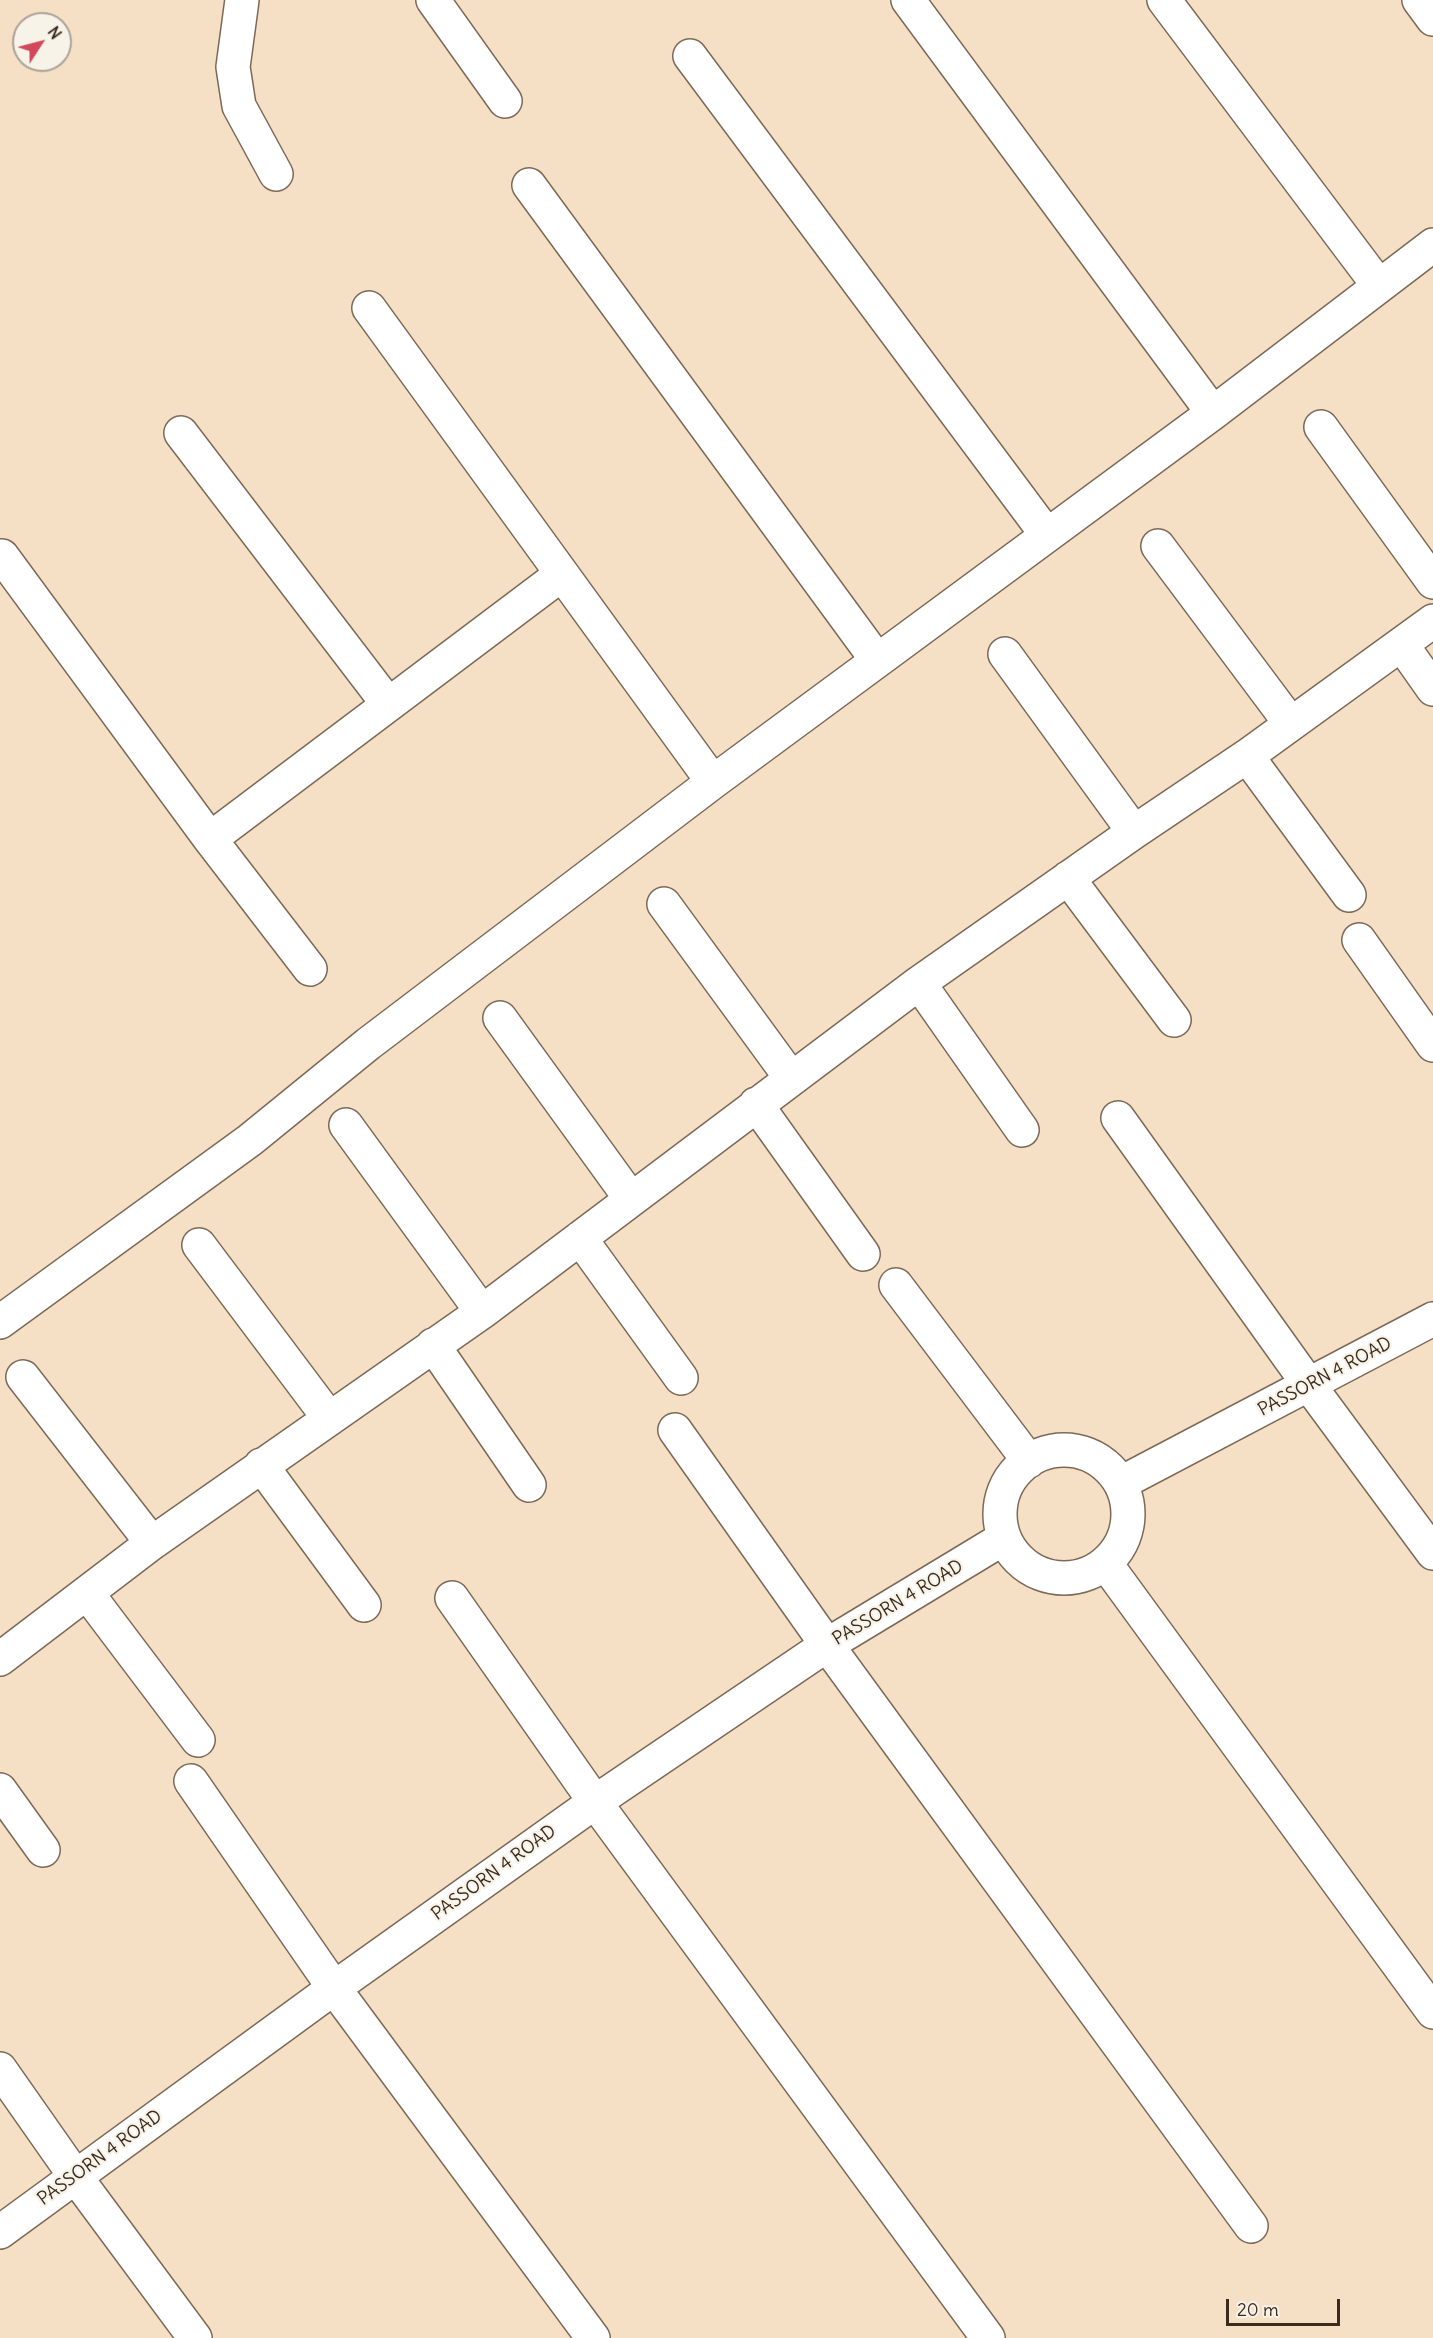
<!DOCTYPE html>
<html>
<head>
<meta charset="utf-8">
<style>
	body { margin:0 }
	#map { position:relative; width:1433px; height:2338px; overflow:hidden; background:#f5dfc5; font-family:Delius,sans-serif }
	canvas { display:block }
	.north { position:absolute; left:12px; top:12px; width:60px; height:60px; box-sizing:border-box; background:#f7f3e8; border:2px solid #aca397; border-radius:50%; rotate:54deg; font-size:16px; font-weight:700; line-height:24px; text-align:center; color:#3b2a1e }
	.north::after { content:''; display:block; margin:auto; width:21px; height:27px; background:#d1495b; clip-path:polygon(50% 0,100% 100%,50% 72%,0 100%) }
	.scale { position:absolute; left:1226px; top:2299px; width:114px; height:27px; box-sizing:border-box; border:3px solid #3b2a1e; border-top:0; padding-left:8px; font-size:18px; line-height:21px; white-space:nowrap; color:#3b2a1e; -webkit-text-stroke:4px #f7f3e8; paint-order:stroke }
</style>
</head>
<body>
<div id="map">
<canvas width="1433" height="2338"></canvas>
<div class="north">N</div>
<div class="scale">20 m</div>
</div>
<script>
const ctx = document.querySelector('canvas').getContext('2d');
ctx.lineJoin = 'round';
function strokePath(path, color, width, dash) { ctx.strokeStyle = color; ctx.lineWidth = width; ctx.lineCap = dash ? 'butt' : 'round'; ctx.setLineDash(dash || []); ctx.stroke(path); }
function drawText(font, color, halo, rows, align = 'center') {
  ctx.font = font + ' Delius,sans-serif'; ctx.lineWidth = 4.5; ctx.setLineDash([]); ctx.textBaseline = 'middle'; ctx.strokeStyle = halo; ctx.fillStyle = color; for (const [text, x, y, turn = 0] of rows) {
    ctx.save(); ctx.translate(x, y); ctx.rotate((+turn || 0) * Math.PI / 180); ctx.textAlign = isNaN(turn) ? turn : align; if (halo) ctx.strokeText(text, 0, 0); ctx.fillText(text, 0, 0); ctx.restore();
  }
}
const minor = new Path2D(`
	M242 0 233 67 239 106 276 174
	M433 0 505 101
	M908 0 1213 413
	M1164 0 1379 286
	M1419 0 1433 19
	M690 56 1047 535
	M529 185 877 660
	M369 308 713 782
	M1321 427 1433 582
	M181 433 388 704
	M1158 546 1291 724
	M2 556 210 839 310 969
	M1402 645 1433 689
	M1005 654 1134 832
	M1247 756 1349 895
	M210 839 562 574
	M1068 878 1174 1020
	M664 904 791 1078
	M1359 940 1433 1045
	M919 983 1022 1130
	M500 1018 631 1199
	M756 1104 863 1254
	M1118 1118 1309 1385 1433 1553
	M346 1125 482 1312
	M580 1238 681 1378
	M199 1245 329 1418
	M896 1285 1029 1461
	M0 1322 250 1140 368 1044 713 782 1213 413 1433 245
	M433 1345 529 1485
	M23 1377 152 1543
	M675 1430 827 1645 1251 2226
	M1000 1514a64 64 0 1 1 128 0a64 64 0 1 1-128 0Z
	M261 1465 364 1605
	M1121 1483 1433 1319
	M1106 1564 1433 2012
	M87 1593 198 1740
	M452 1598 595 1802 988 2338
	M0 1659 152 1543 482 1312 919 983 1134 832 1247 756 1433 621
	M191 1781 334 1988 593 2338
	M0 1790 43 1850
	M0 2069 75 2176 195 2338
	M0 2232 334 1988 595 1802 827 1645 1004 1538`);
strokePath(minor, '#7c6958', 36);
strokePath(minor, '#fff', 33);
drawText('18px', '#3b2a1e', '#f7f3e8', [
	["PASSORN 4 ROAD",1325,1377,-28],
	["PASSORN 4 ROAD",898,1603,-31],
	["PASSORN 4 ROAD",494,1873,-36],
	["PASSORN 4 ROAD",100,2158,-36]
]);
</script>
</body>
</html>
